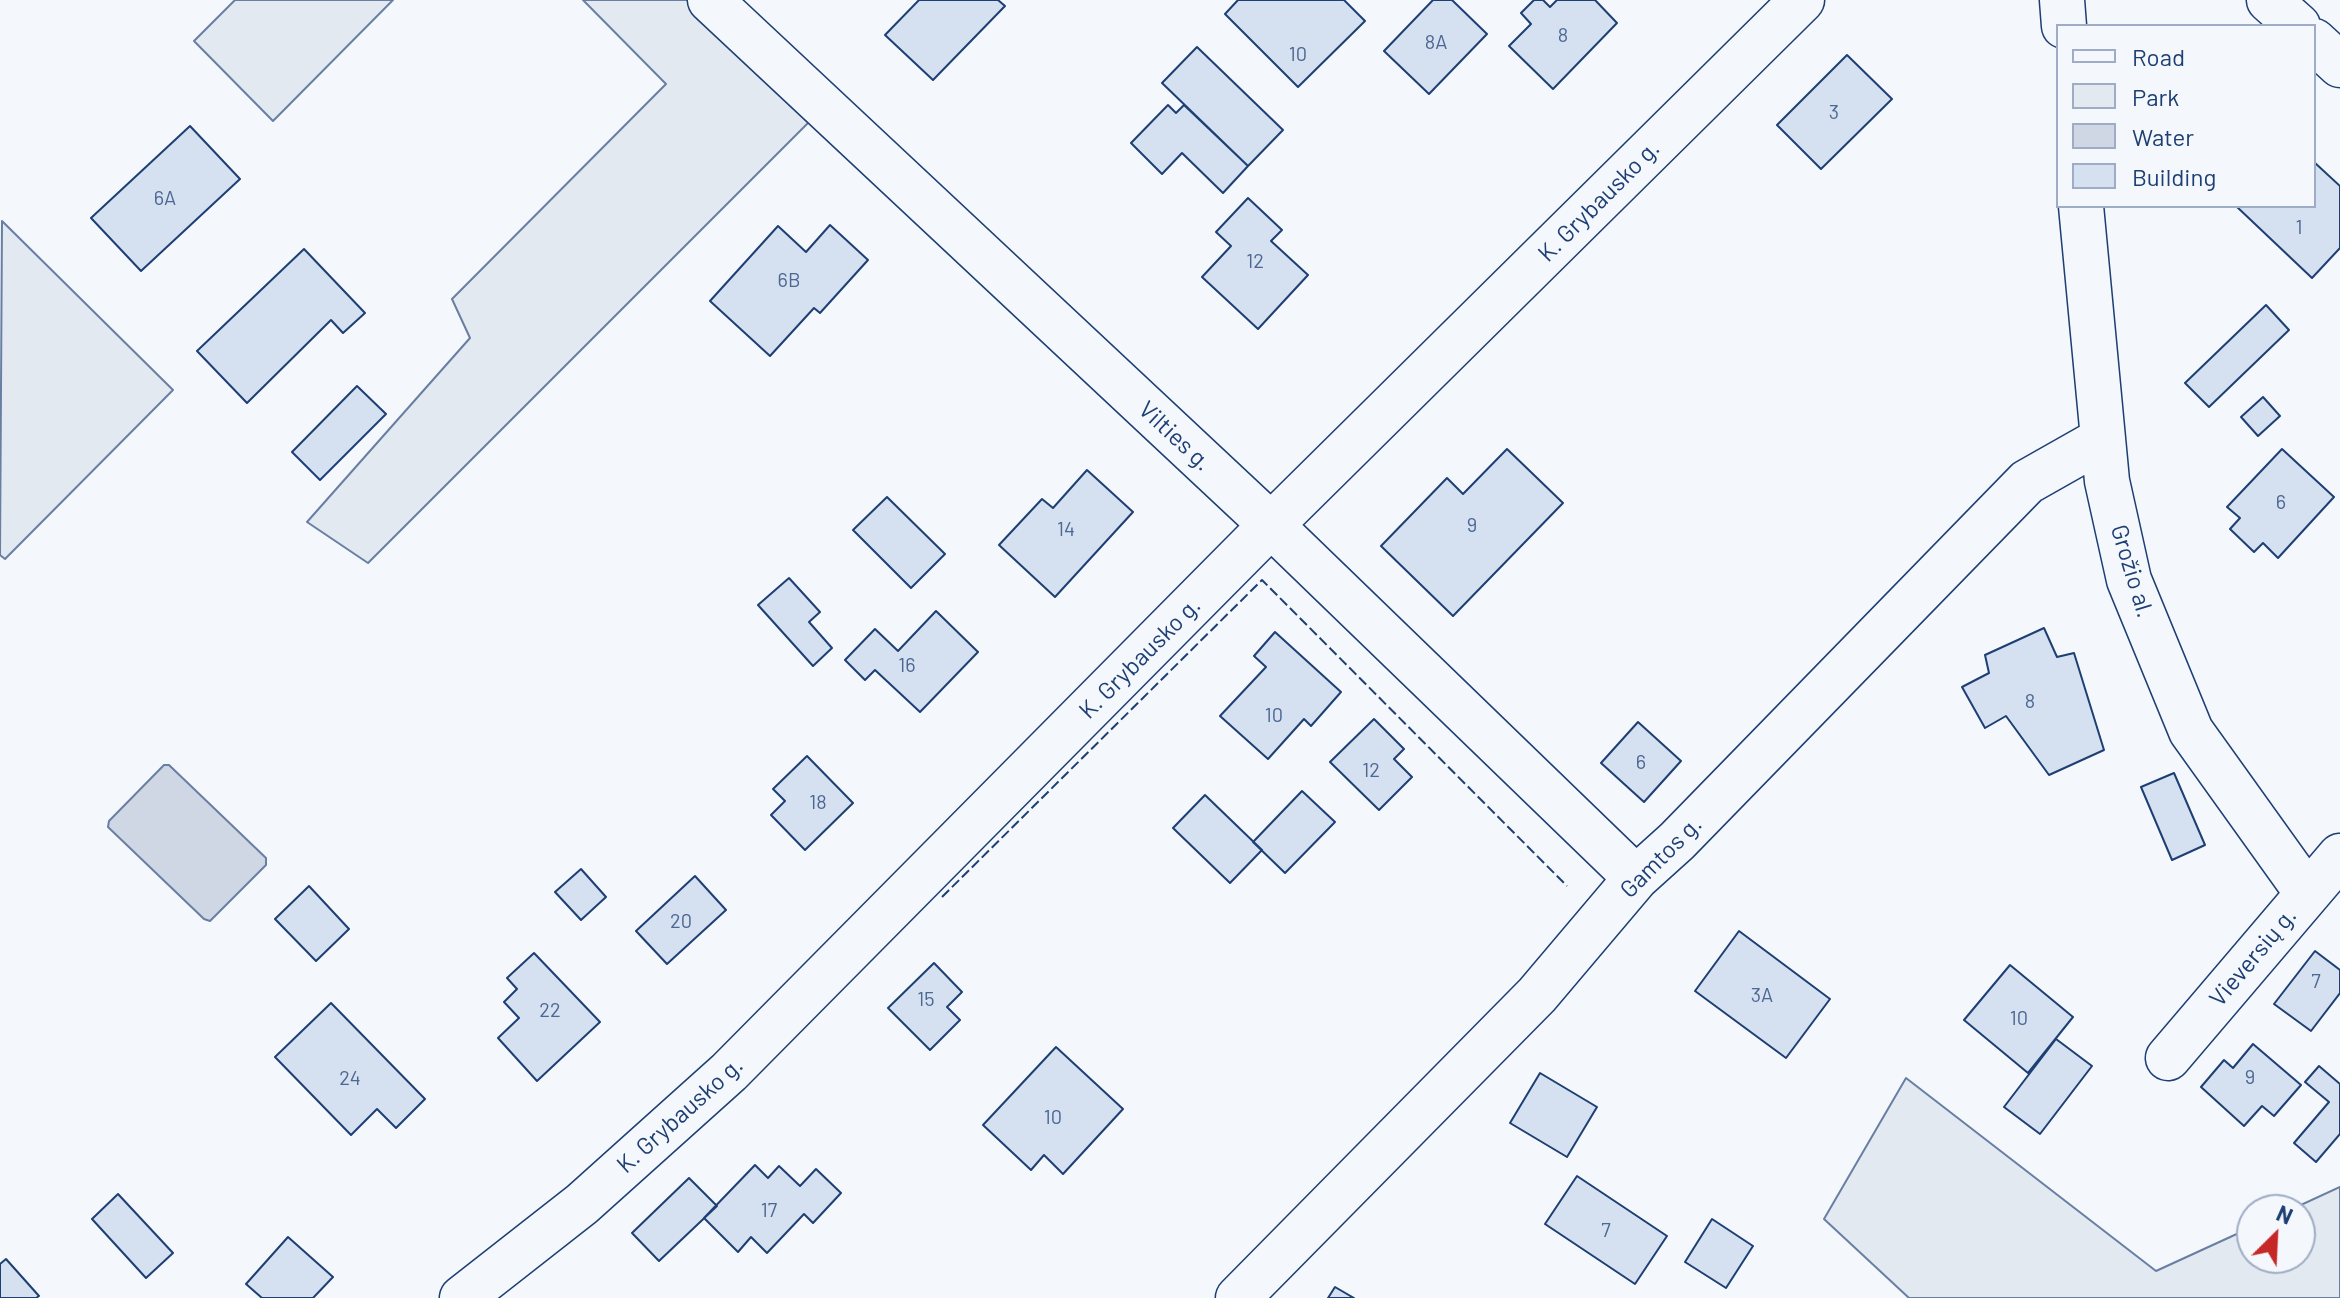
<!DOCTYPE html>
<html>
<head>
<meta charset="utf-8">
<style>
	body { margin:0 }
	#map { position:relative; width:2340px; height:1298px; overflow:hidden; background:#f4f7fb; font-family:Barlow,sans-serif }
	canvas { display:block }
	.legend { position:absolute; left:2056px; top:24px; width:260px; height:184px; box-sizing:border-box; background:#f4f7fb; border:2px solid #9eadc5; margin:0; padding:10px 14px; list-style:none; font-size:24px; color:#1d3f73 }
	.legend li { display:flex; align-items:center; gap:16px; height:40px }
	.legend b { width:40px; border:2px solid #9eadc5 }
	.north { position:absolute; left:2236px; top:1194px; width:80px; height:80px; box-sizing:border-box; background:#f4f7fb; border:2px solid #9eadc5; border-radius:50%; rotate:24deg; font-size:22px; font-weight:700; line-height:32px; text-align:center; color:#1d3f73 }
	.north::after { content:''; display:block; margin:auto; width:28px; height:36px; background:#c62828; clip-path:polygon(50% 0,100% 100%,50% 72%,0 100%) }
</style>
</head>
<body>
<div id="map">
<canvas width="2340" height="1298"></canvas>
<ul class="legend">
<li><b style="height:10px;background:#f4f7fb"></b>Road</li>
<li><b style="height:22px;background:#e3e9f0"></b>Park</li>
<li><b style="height:22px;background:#cfd7e4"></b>Water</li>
<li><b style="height:22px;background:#d5e0f0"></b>Building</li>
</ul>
<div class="north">N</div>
</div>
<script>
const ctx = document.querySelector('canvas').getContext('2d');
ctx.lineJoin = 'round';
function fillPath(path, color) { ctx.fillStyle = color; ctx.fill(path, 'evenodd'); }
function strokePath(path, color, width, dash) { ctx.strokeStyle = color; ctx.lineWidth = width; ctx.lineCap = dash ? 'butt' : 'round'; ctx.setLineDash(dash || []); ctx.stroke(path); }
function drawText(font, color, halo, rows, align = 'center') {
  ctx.font = font + ' Barlow,sans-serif'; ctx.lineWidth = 6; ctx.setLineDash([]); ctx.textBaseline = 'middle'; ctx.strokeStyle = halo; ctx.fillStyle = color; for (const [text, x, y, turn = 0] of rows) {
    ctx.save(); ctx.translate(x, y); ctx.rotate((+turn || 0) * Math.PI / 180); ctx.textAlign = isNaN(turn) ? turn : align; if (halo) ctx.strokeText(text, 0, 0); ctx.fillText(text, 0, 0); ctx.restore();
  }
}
const green = new Path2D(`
	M235 0H393L273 121 194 41Z
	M583 0H687L811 120 368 563 307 522 470 338 452 299 666 84Z
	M2 221 173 390 5 559 0 555Z
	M1906 1078 2156 1271 2252 1227V1258H2300V1210H2290L2340 1187V1298H1909L1824 1219Z`);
fillPath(green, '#e3e9f0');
strokePath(green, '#687fa3', 2);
const water = new Path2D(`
	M164 765H169L266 858V865L210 921 204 919 108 827 109 821Z`);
fillPath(water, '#cfd7e4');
strokePath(water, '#687fa3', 2);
const building = new Path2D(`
	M919 0H998L1005 6 933 80 885 35Z
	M1238 0H1344L1365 21 1298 87 1225 14Z
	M1433 0H1452L1487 34 1429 94 1384 51Z
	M1534 0H1543L1550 7 1557 0H1595L1617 23 1553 89 1509 46 1531 24 1521 13Z
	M1197 47 1283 130 1248 166 1162 83Z
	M1847 55 1892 99 1821 169 1777 125Z
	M1168 105 1176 113 1184 105 1248 166 1223 193 1182 153 1162 174 1131 143Z
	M190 126 240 179 141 271 91 218Z
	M2314 162 2340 186V248L2312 278 2236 206H2314Z
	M1248 198 1282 230 1271 241 1308 275 1258 329 1202 277 1231 246 1216 232Z
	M830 225 868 260 820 313 814 308 770 356 710 301 778 226 806 252Z
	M304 249 365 313 343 333 331 320 247 403 197 351Z
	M2266 305 2289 330 2209 407 2185 383Z
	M357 386 386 414 320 480 292 452Z
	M2263 397 2280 416 2258 436 2241 417Z
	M1507 449 1563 503 1453 616 1381 546 1447 478 1463 494Z
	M2282 449 2334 497 2278 558 2263 543 2254 552 2230 529 2240 518 2227 507Z
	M1087 470 1133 512 1055 597 999 545 1042 499 1053 508Z
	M887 497 945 554 911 588 853 530Z
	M789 578 820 612 809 622 832 648 813 666 758 605Z
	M936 611 978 652 920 712 875 670 865 680 845 660 875 629 898 651Z
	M2044 628 2057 657 2074 653 2104 750 2049 775 2006 716 1985 728 1962 687 1989 673 1985 655Z
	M1275 632 1341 692 1311 726 1304 719 1268 759 1220 716 1266 667 1254 656Z
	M1374 719 1404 749 1394 759 1412 777 1379 810 1330 762Z
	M1638 722 1681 761 1644 802 1601 763Z
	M807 756 853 803 805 850 771 815 785 801 773 789Z
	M2174 773 2205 845 2172 860 2141 787Z
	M1302 791 1335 822 1285 873 1253 842Z
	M1205 795 1262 850 1230 883 1173 828Z
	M581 869 606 897 581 920 555 892Z
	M695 876 726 910 667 964 636 931Z
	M309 886 349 929 316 961 275 919Z
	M1739 931 1830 999 1786 1058 1695 991Z
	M2315 951 2340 970V993L2311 1031 2274 1004Z
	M534 953 600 1022 537 1081 498 1038 519 1018 504 1002 517 989 507 978Z
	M934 963 962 992 947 1007 960 1020 930 1050 888 1008Z
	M2010 965 2073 1017 2028 1073 1964 1020Z
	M331 1003 425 1099 396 1128 377 1109 351 1135 275 1057Z
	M2056 1039 2092 1066 2040 1134 2004 1107Z
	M2253 1044 2301 1085 2274 1116 2262 1106 2244 1126 2201 1087 2224 1060 2233 1068Z
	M1056 1047 1123 1109 1063 1174 1044 1155 1031 1170 983 1125Z
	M2319 1066 2340 1084V1134L2316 1162 2294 1143 2329 1102 2305 1082Z
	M1540 1073 1597 1107 1567 1157 1510 1123Z
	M755 1165 768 1178 779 1166 800 1186 816 1169 841 1193 813 1223 804 1214 767 1253 751 1237 738 1252 704 1218Z
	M1577 1176 1667 1236 1635 1284 1545 1224Z
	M689 1178 717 1206 659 1261 632 1233Z
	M118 1194 173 1253 146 1278 92 1219Z
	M1712 1219 1753 1246 1726 1288 1685 1262Z
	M288 1237 333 1277 313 1298H262L246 1284Z
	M6 1259 39 1296 36 1298H0V1264Z
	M1335 1287 1354 1298H1328Z`);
fillPath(building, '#d5e0f0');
strokePath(building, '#1d3f73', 2);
const minor = new Path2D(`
	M710 0 1271 525 1636 878
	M2062 0 2064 26
	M2269 0 2298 26
	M2314 41 2340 65
	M2081 206 2107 481 2129 580 2191 731 2307 893
	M2168 1058 2340 856
	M462 1298 582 1204 729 1072 1271 525 1802 0
	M1238 1298 1537 995 1636 878 1677 841 2027 482 2103 439`);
strokePath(minor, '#1d3f73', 47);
strokePath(minor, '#f4f7fb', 44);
strokePath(new Path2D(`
	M942 897 1262 580 1567 886`), '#1d3f73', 2, [10, 4]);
drawText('20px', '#4b6792', null, [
	["8",1563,35],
	["8A",1436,42],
	["10",1298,54],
	["3",1834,112],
	["6A",165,198],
	["1",2299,227],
	["12",1255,261],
	["6B",789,280],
	["6",2281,502],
	["9",1472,525],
	["14",1066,529],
	["16",907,665],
	["8",2030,701],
	["10",1274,715],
	["6",1641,762],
	["12",1371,770],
	["18",818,802],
	["20",681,921],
	["7",2316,981],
	["3A",1762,995],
	["15",926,999],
	["22",550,1010],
	["10",2019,1018],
	["9",2250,1077],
	["24",350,1078],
	["10",1053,1117],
	["17",769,1210],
	["7",1606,1230]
]);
drawText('24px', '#1d3f73', '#f4f7fb', [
	["K. Grybausko g.",1599,201,-45],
	["Vilties g.",1175,436,43],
	["Grožio al.",2132,571,73],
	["K. Grybausko g.",1140,658,-45],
	["Gamtos g.",1661,857,-45],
	["Vieversių g.",2253,957,-50],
	["K. Grybausko g.",680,1115,-42]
]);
</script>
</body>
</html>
